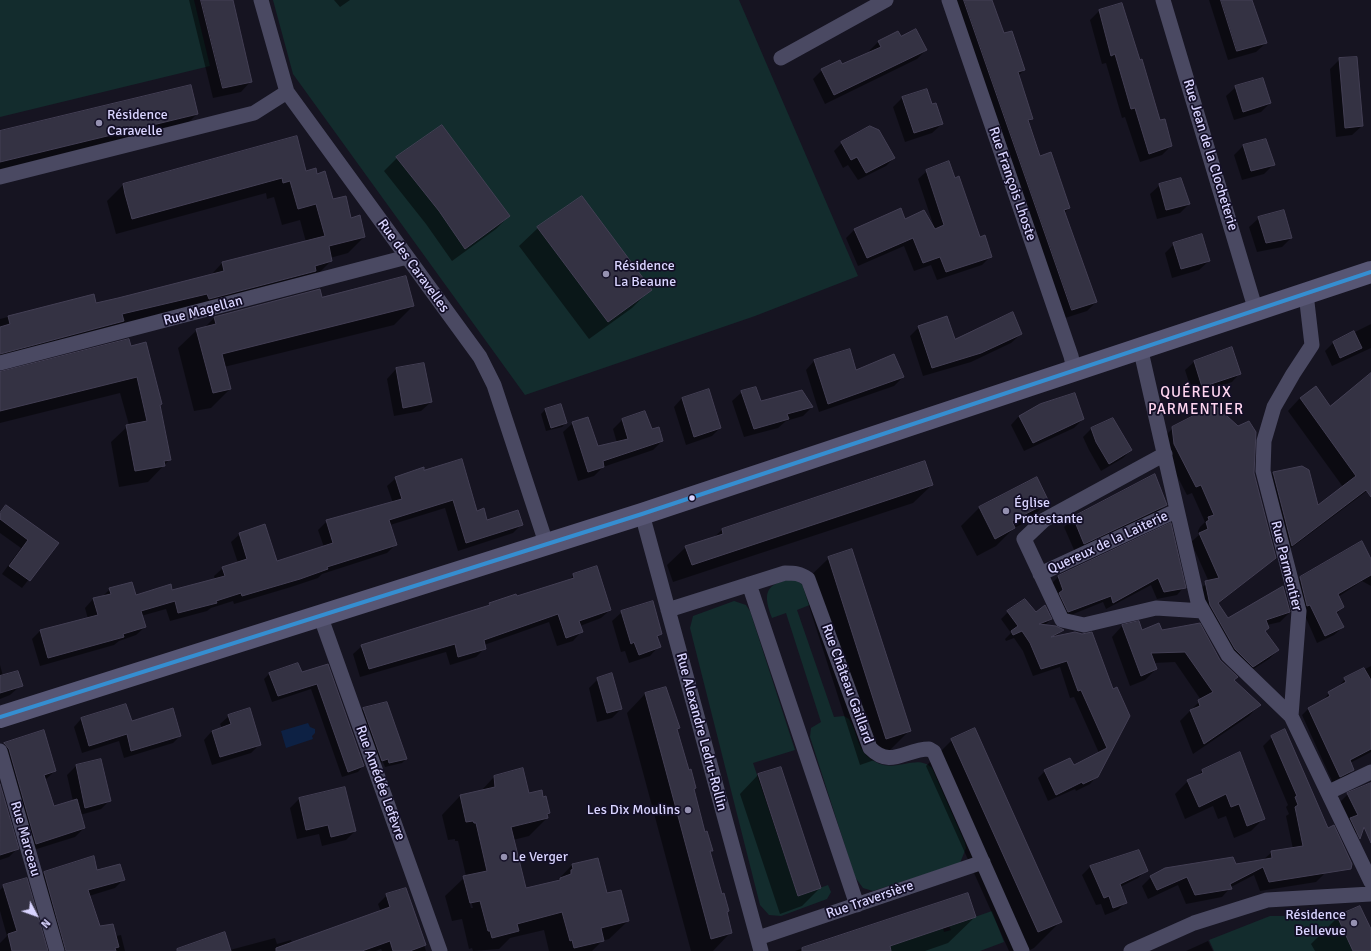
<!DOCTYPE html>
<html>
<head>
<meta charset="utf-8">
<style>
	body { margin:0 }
	#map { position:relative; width:1371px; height:951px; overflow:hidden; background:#161421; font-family:Signika,sans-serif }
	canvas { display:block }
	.north { position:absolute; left:16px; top:895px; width:40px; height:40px; -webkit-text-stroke:3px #130f26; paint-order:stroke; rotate:131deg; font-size:11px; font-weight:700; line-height:16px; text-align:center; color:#d9d4ff }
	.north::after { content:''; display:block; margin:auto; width:14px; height:18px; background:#d9d4ff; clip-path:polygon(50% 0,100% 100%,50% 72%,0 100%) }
</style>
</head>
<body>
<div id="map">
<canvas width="1371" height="951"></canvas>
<div class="north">N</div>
</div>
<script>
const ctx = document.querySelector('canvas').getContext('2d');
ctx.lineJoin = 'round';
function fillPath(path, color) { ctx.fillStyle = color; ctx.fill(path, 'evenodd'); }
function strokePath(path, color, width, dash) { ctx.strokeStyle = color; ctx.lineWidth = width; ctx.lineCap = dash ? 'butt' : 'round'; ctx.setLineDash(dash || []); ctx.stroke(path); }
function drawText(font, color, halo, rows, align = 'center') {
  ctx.font = font + ' Signika,sans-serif'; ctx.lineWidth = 3.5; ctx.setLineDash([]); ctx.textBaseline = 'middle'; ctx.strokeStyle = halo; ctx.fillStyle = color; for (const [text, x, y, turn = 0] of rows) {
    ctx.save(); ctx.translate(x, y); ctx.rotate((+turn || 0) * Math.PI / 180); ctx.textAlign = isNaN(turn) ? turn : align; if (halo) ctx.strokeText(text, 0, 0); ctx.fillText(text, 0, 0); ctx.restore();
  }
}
fillPath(new Path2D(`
	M0 0H194L210 66 0 117Z
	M273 0H739L858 276 755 316 525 395 293 74Z
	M789 580C805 580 807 591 812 604L797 610 834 717 844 716 849 719C856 729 857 746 866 755 892 780 914 751 932 768L965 843 966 848 960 863 873 891 863 888 855 877 810 737 811 728 821 722 786 613 772 618C764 597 763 584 789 580Z
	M734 601 746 605 750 611 795 750 753 763 798 896 828 885 831 892 827 899 781 916 769 915 760 905 690 628 693 616Z
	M992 911 1004 942 980 951H887L891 950 890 946 943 928 944 932 951 930 949 926Z
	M1270 916H1337L1353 951H1214L1209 940Z`), '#132c2d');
fillPath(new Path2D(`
	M308 723 310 727 315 729V733L312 736 313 739 286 748 281 731Z`), '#0d2144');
fillPath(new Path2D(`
	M189 0H232L251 81 241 92 213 98Z
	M334 0H350L340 7Z
	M951 0H991L1000 28 1024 70 1018 76 1032 118 1028 123 1039 157 1069 208 1064 213 1096 302 1087 311 1062 319Z
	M1209 0H1245L1266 43 1256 52 1228 60Z
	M1099 11 1171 146 1162 155 1140 162 1125 117 1122 118 1106 63 1102 64 1090 20Z
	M900 37 926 50 917 59 825 104 813 79 822 70 842 66 870 53 869 51 878 42Z
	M1340 59 1362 126 1352 135 1336 137 1330 69Z
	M1236 87 1270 103 1261 112 1234 120 1226 96Z
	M902 98 932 106 942 124 932 133 905 142 893 107Z
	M197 114 179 132 0 176V132Z
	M842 143 894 158 886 166 858 180 848 165 843 168 834 151Z
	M1243 146 1273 165 1264 174 1242 180 1234 155Z
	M397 158 509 216 496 229 452 261 426 224 384 171Z
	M927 171 979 238 991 256 982 265 937 280 931 265 914 271 904 246 858 266 846 238 855 229 905 220 934 227 918 179Z
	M306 172 316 175 332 201 351 219 364 237 348 253 330 258 331 261 315 277 0 365V319L93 295 96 305 211 275 222 263 306 242 300 220 282 225 274 197 267 199 266 193 116 234 107 201 123 185Z
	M1160 185 1189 204 1180 213 1157 219 1150 194Z
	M1259 218 1291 238 1282 247 1257 252 1249 227Z
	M538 228 650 290 632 308 589 339 519 246Z
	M1174 244 1209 261 1199 270 1172 278 1165 253Z
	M321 298 413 306 394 325 224 367 230 389 211 408 194 411 178 348 197 330 204 328 214 318Z
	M946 317 954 341 1021 334 1011 343 971 362 923 376 910 336 919 327Z
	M1371 324V348L1332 366 1325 351 1333 343Z
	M131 347 161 404 159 406 170 459 148 482 119 487 111 442 129 425 120 393 0 423V372Z
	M1232 349 1240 373 1232 382 1193 395 1185 370 1194 362Z
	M814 361 855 371 903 377 894 386 819 412 806 370Z
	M423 364 431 402 421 411 394 416 387 379 396 369Z
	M1371 375V488L1279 557 1261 485 1273 473 1302 467 1317 506 1343 487 1288 411 1300 398 1315 388 1330 408Z
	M708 391 720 428 712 436 686 445 674 407 682 398Z
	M742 392 760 402 812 407 803 416 786 421 778 428 744 437 732 401Z
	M545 410 566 423 562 427 546 431 541 414Z
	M1019 416 1083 419 1074 428 1024 451 1011 425Z
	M1113 419 1131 450 1123 458 1101 471 1089 450 1083 437 1091 429Z
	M622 420 651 430 662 441 653 450 603 467 594 476 578 481 563 432 573 423 597 448 617 443 613 429Z
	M1173 428 1253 473 1275 558 1218 604 1228 619 1283 588 1289 613 1280 622 1267 625 1268 628 1264 632 1278 650 1269 659 1244 675 1197 591 1209 582 1191 542 1199 535 1198 531 1200 527 1205 522 1192 493 1187 495 1165 453 1164 437Z
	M424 471 486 521 521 525 513 533 458 551 445 508 390 525 396 544 387 553 322 574 318 578 291 587 234 604 233 601 211 608 207 611 170 621 166 609 141 616 145 627 136 635 119 641 114 645 40 666 32 639 40 631 88 619 85 608 93 599 102 597 110 589 135 596 172 591 215 580 214 576 223 568 238 563 231 542 240 534 276 562 324 547 318 530 327 521 393 503 387 486 396 478Z
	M1155 476 1165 505 1156 514 1075 552 1064 527 1073 518Z
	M932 485 913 503 673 582 667 565 686 547 713 538 722 530Z
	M1048 501 1030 520 1014 528 996 546 977 556 961 526 980 507Z
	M6 506 57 544 22 588 2 574 21 548 0 533V512Z
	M1170 525 1184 587 1177 595 1157 599 1151 585 1106 609 1103 602 1061 619 1051 584 1058 577Z
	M1361 543 1371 561V586L1362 581 1338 597 1343 607 1336 614 1343 627 1334 635 1317 643 1292 586 1300 578Z
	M829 558 909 731 883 757 860 765 802 584Z
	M574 575 610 610 601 618 580 626 581 632 573 641 557 646 549 622 484 645 485 648 476 657 450 665 446 652 360 677 353 654 362 646 486 608 490 604 568 581Z
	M622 612 661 634 657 638 659 646 650 656 629 663 625 651 621 652 612 621Z
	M1008 612 1035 613 1051 619 1044 626 1062 630 1055 637 1113 690 1129 716 1097 776 1090 784 1076 791 1075 789 1048 801 1038 778 1045 771 1073 766 1099 753 1074 697 1070 698 1060 667 1033 676 1023 651 1014 638 1006 641 1005 639 1011 633 1001 619Z
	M1122 626 1142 631H1161L1219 660 1233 680 1259 705 1249 716 1193 754 1180 721 1201 700 1175 662 1154 663 1156 669 1145 680 1130 686 1112 637Z
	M0 665 3 676 19 687 10 695 0 699Z
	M327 665 363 766 358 772 342 777 311 689 272 702 264 679 270 673 301 674Z
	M1371 666V752L1350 763 1353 770 1347 776 1333 783 1302 715 1309 708 1323 701 1329 693 1339 687V686L1345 679Z
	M598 679 621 709 612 718 597 722 589 688Z
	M665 689 679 728 677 730 704 833 711 850 709 852 721 895 728 911 726 913 731 932 713 951H691L627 713 645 694Z
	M387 703 406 759 402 763 385 767 383 762 377 764 359 713 363 709Z
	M229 716 260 744 251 753 212 765 204 740 212 731 222 728 220 724Z
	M81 719 131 722 180 736 173 743 124 758 119 741 82 753 74 727Z
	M1285 730 1325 873 1316 882 1260 891 1254 875 1231 887 1222 897 1186 904 1178 885 1148 899 1142 886 1151 877 1263 860 1272 852 1293 849 1286 816 1289 814 1286 807 1288 805 1263 746 1272 737Z
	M44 731 55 771 45 780 53 807 73 801 67 775 76 766 100 760 110 800 101 809 80 815 84 828 75 837 27 852 0 748 4 744Z
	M952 740 1060 922 1034 948 1028 951H1009L926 766Z
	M1239 753 1264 818 1251 831 1234 838 1226 816 1218 819 1213 806 1185 819 1175 794 1188 781 1197 777 1202 771Z
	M780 768 820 888 802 906 780 914 740 794 758 775Z
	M494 777 528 795 543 798 549 813 547 818 529 836 513 840 526 889 555 883 572 865 606 895 628 921 609 939 602 941 592 951H549L544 930 510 938 499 949 473 951 472 948 469 949 462 919 452 921 445 896 466 876 458 841H455V839L448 840 442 815 460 796 480 792ZM466 889H468L473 908H471Z
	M1371 784V819L1354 836 1339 803 1348 794Z
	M0 787 17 849 9 857 0 860Z
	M344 788 355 831 346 840 322 846 319 834 297 839 290 808 299 799Z
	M1138 852 1146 870 1138 878 1120 887 1126 902 1118 910 1105 915 1101 904 1096 905 1082 875 1090 867Z
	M96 871 123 880 115 888 89 896 99 927 116 936 121 935 125 951H56L36 882 44 873Z
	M4 886 47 951H0V943L7 936 0 911V890Z
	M405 889 426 951H382L381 949 376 951H188L230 950 275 938 277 944 291 940 292 944 381 912 378 904 387 895Z
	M968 894 975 917 948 943 925 951H795Z
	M1338 917 1371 932V951H1315L1311 944Z
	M1208 941 1213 951H1186Z`), '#0007');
const building = new Path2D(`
	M201 0H233L252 82 223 88Z
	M964 0H992L1004 33 1012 31 1025 70 1018 72 1033 119 1028 120 1040 156 1051 152 1070 208 1064 210 1097 302 1072 310Z
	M1221 0H1252L1267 43 1237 51Z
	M1122 3 1140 60 1142 59 1160 120 1165 119 1172 146 1149 154 1135 108 1131 109 1115 54 1111 56 1099 10Z
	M916 29 927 50 834 95 821 69 840 60 842 64 881 47 878 41 898 31 901 36Z
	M1357 57 1363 126 1345 128 1339 58Z
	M1263 78 1271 103 1243 112 1235 86Z
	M191 85 198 114 0 162V131Z
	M927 89 932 104 936 103 943 124 914 133 902 97Z
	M442 125 510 216 465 249 439 211 396 157Z
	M870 126 879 130 895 158 866 173 857 157 851 160 841 142Z
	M297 136 306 171 316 168 317 174 325 171 333 199 346 196 351 218 360 215 365 237 329 246 332 261 315 266 316 271 209 299 207 294 122 314 124 321 0 354V327L10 324 8 316 94 294 96 303 118 298 224 271 222 262 325 236 316 204 298 209 290 181 283 183 282 178 132 219 125 194 123 184Z
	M1266 139 1275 165 1251 171 1243 145Z
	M949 161 955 178 959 176 980 237 985 235 992 257 946 272 940 257 923 263 913 238 867 258 854 229 901 208 905 219 924 210 935 229 944 225 926 170Z
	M1181 178 1190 204 1166 210 1159 184Z
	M582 196 652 290 608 322 537 227Z
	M1284 210 1292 238 1266 243 1258 217Z
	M1202 234 1210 261 1181 269 1173 243Z
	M406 276 414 306 222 354 231 389 213 393 196 329 216 324 214 317 320 289 322 297Z
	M1013 312 1022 334 981 353 932 368 918 326 947 316 955 339Z
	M1354 331 1362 348 1340 358 1333 342Z
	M129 339 131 346 146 342 162 404 160 405 171 460 164 461 165 466 135 471 126 425 147 421 137 377 0 411V372Z
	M1232 347 1241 374 1202 387 1194 361Z
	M850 349 856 370 894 354 904 377 828 404 814 360Z
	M424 363 432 402 403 408 396 368Z
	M1371 373V497L1366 490 1292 546 1273 472 1302 466 1309 470 1318 505 1356 476 1300 398 1316 386 1330 406Z
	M756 387 761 401 802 390 813 407 787 414 789 419 754 429 741 391Z
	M709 389 721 428 694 437 682 398Z
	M1075 393 1084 419 1033 443 1019 416 1040 404Z
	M561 404 567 423 551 428 545 409Z
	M1215 405 1238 426 1249 421 1256 432 1254 473 1276 558 1218 603 1228 618 1283 586 1290 612 1266 620 1269 628 1265 631 1279 650 1253 667 1235 649 1210 605 1205 581 1219 578 1199 533 1208 529 1206 522 1209 520 1208 517 1214 515 1201 485 1196 487 1174 444 1172 427Z
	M645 411 652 429 659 427 663 441 603 461 604 467 588 472 572 422 588 417 598 446 628 439 622 419Z
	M1113 418 1132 450 1109 464 1096 442 1091 428Z
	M462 459 477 511 484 508 487 520 518 510 523 525 466 543 453 500 389 520 397 545 327 567 328 569 300 579 242 596 241 593 216 601 217 603 178 613 175 601 141 611 146 627 123 634 124 637 48 658 40 630 98 615 93 598 111 594 109 588 132 582 136 595 171 584 172 590 225 576 222 567 247 559 239 533 265 524 277 561 333 543 326 520 402 499 395 477 424 467V470Z
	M925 461 933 485 692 565 685 546 723 534 722 529Z
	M1155 474 1167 505 1084 544 1073 517Z
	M1037 477 1049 502 1012 521 1015 528 995 539 979 507Z
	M6 505 59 543 30 581 9 566 28 540 0 519V513Z
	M1171 523 1186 588 1164 592 1158 578 1113 603 1111 596 1068 612 1059 593 1063 590 1058 576Z
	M1362 541 1371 559V575L1338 594 1344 607 1336 612 1344 627 1325 636 1310 605 1307 606 1300 577Z
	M852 549 911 731 886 739 828 557Z
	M597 566 611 610 579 621 583 632 566 638 558 614 484 640 486 649 458 657 455 644 369 669 361 645 490 605 489 603 516 594 517 596 574 578 573 574Z
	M1025 599 1036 612 1045 605 1052 619 1039 624 1056 626 1064 630 1051 637 1075 632 1082 634 1092 632 1113 689 1117 687 1130 716 1098 777 1083 784 1082 782 1056 795 1044 770 1070 758 1074 765 1107 748 1081 690 1078 691 1067 661 1041 669 1030 643 1022 631 1013 635 1011 631 1018 626 1007 611Z
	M653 601 662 634 657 636 661 647 639 655 634 642 631 644 621 611Z
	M1139 621 1142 630 1159 623 1162 630 1200 623 1220 660 1238 677 1234 680 1261 705 1204 744 1190 710 1200 706 1198 700 1213 692 1185 652 1151 653 1157 669 1141 676 1122 625Z
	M298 663 302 672 328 664 364 766 348 772 317 684 278 696 269 673Z
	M1364 668 1371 680V749L1350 760 1354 770 1340 777 1308 708 1330 696 1328 692 1346 682 1344 678Z
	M18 671 23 686 0 693V676Z
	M612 673 622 709 607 713 597 678Z
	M666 687 680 728 677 729 689 770 691 769 696 788 694 789 705 832 707 831 713 851H710L722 894 724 893 729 911 727 912 732 933 711 939 645 693Z
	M387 702 407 759 389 763 388 759 382 761 363 708Z
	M126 704 132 721 173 708 181 736 131 751 127 734 89 746 81 718Z
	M250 708 261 745 220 757 212 731 231 724 228 715Z
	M975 728 1062 922 1038 932 951 739Z
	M1285 729 1328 828 1334 825 1352 864 1351 869 1269 882 1263 867 1230 884 1232 889 1195 895 1187 877 1157 890 1150 876 1165 868 1233 857 1236 864 1272 858 1271 851 1303 846 1295 807 1298 805 1295 797 1297 796 1271 736Z
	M44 730 56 771 44 775 54 806 77 799 85 828 36 844 9 749 4 743Z
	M1240 752 1265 819 1247 826 1239 804 1231 807 1226 794 1199 807 1187 780 1203 773 1202 770Z
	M101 759 111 801 85 808 76 765Z
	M781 767 821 888 798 896 758 774Z
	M523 768 529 793 542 790 543 797 546 796 550 813 547 814 548 818 511 827 526 888 560 880V878L571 874V870L573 869 572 864 598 858 607 893 621 890 629 921 601 928 604 941 574 948 572 940 570 941 562 912 517 924 519 931 492 938 490 931H488L480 901 470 903 463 876 487 871 476 823H474L473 821 466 822 460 795 495 787 494 776Z
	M1371 783V843L1364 827 1360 839 1350 818 1358 815 1347 793Z
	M0 784 19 849 0 855Z
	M345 787 356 831 331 837 328 825 306 830 299 798Z
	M1139 850 1148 871 1120 884 1127 903 1113 908 1109 896 1104 898 1090 866Z
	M94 856 97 870 120 864 125 880 88 890 100 926 113 924 119 947 115 948 116 951H66L44 872Z
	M27 878 48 951H12L8 934 17 931 3 885Z
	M406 888 426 945 410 951H393L390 941 362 951H276V948L390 907 386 894Z
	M968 893 976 917 890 946 891 951H802V948Z
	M1360 906 1371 929V951H1353L1337 916Z
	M225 932 231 951H177V949Z`);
fillPath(building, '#343243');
strokePath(building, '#433f54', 1);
strokePath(new Path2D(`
	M261 0 287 92 480 357 494 385 546 543
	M949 0 1071 356 1074 369
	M1163 0 1256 311
	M781 58 886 0
	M0 177 254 113 287 92
	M1306 294 1312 345 1293 374 1274 407 1264 441 1263 471 1299 611 1291 716 1371 882
	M1140 347 1198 602 1228 655 1291 716
	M0 363 407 257
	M1165 454 1044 520 1024 539 1062 620 1084 625 1156 608 1203 611
	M642 514 761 951
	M1040 574 1176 511
	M749 584 857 905
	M668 610 785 573C794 573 800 573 808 579L870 748C891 769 905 749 929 749L934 752 1022 951
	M320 615 440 951
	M0 751 57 951
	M1329 792 1371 772
	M758 938 983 862
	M1131 951 1194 923 1267 900 1371 894`), '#4a4962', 15);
strokePath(new Path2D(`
	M0 717 642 514 1371 272`), '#575674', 22);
strokePath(new Path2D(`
	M0 717 642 514 1371 272`), '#358ed1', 4);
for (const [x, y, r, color] of [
	[99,123,4,"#9591b1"],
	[606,274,4,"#9591b1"],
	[692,498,3.5,"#d9d4ff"],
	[1006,511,4,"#9591b1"],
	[688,810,4,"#9591b1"],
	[504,857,4,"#9591b1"],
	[1354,923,4,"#9591b1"]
]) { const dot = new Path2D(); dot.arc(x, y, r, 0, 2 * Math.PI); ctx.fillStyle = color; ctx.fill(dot); strokePath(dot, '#130f26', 1.5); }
drawText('14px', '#d9d4ff', '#130f26', [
	["Résidence",107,115],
	["Caravelle",107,131],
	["Résidence",614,266],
	["La Beaune",614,282],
	["Église",1014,503],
	["Protestante",1014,519],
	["Les Dix Moulins",680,810,"right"],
	["Le Verger",512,857],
	["Résidence",1346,915,"right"],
	["Bellevue",1346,931,"right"]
], 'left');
drawText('14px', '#d9d4ff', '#130f26', [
	["Rue Jean de la Clocheterie",1210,155,73],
	["Rue François Lhoste",1012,184,71],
	["Rue des Caravelles",413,266,54],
	["Rue Magellan",203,311,-15],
	["Quereux de la Laiterie",1108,543,-25],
	["Rue Parmentier",1286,566,76],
	["Rue Château Gaillard",847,684,70],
	["Rue Alexandre Ledru-Rollin",701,732,75],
	["Rue Amédée Lefèvre",380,783,70],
	["Rue Marceau",25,839,74],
	["Rue Traversière",870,900,-19]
]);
ctx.letterSpacing = '1px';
drawText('15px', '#ffd6f0', '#130f26', [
	["QUÉREUX",1196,393],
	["PARMENTIER",1196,410]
]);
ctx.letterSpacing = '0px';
</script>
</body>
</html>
